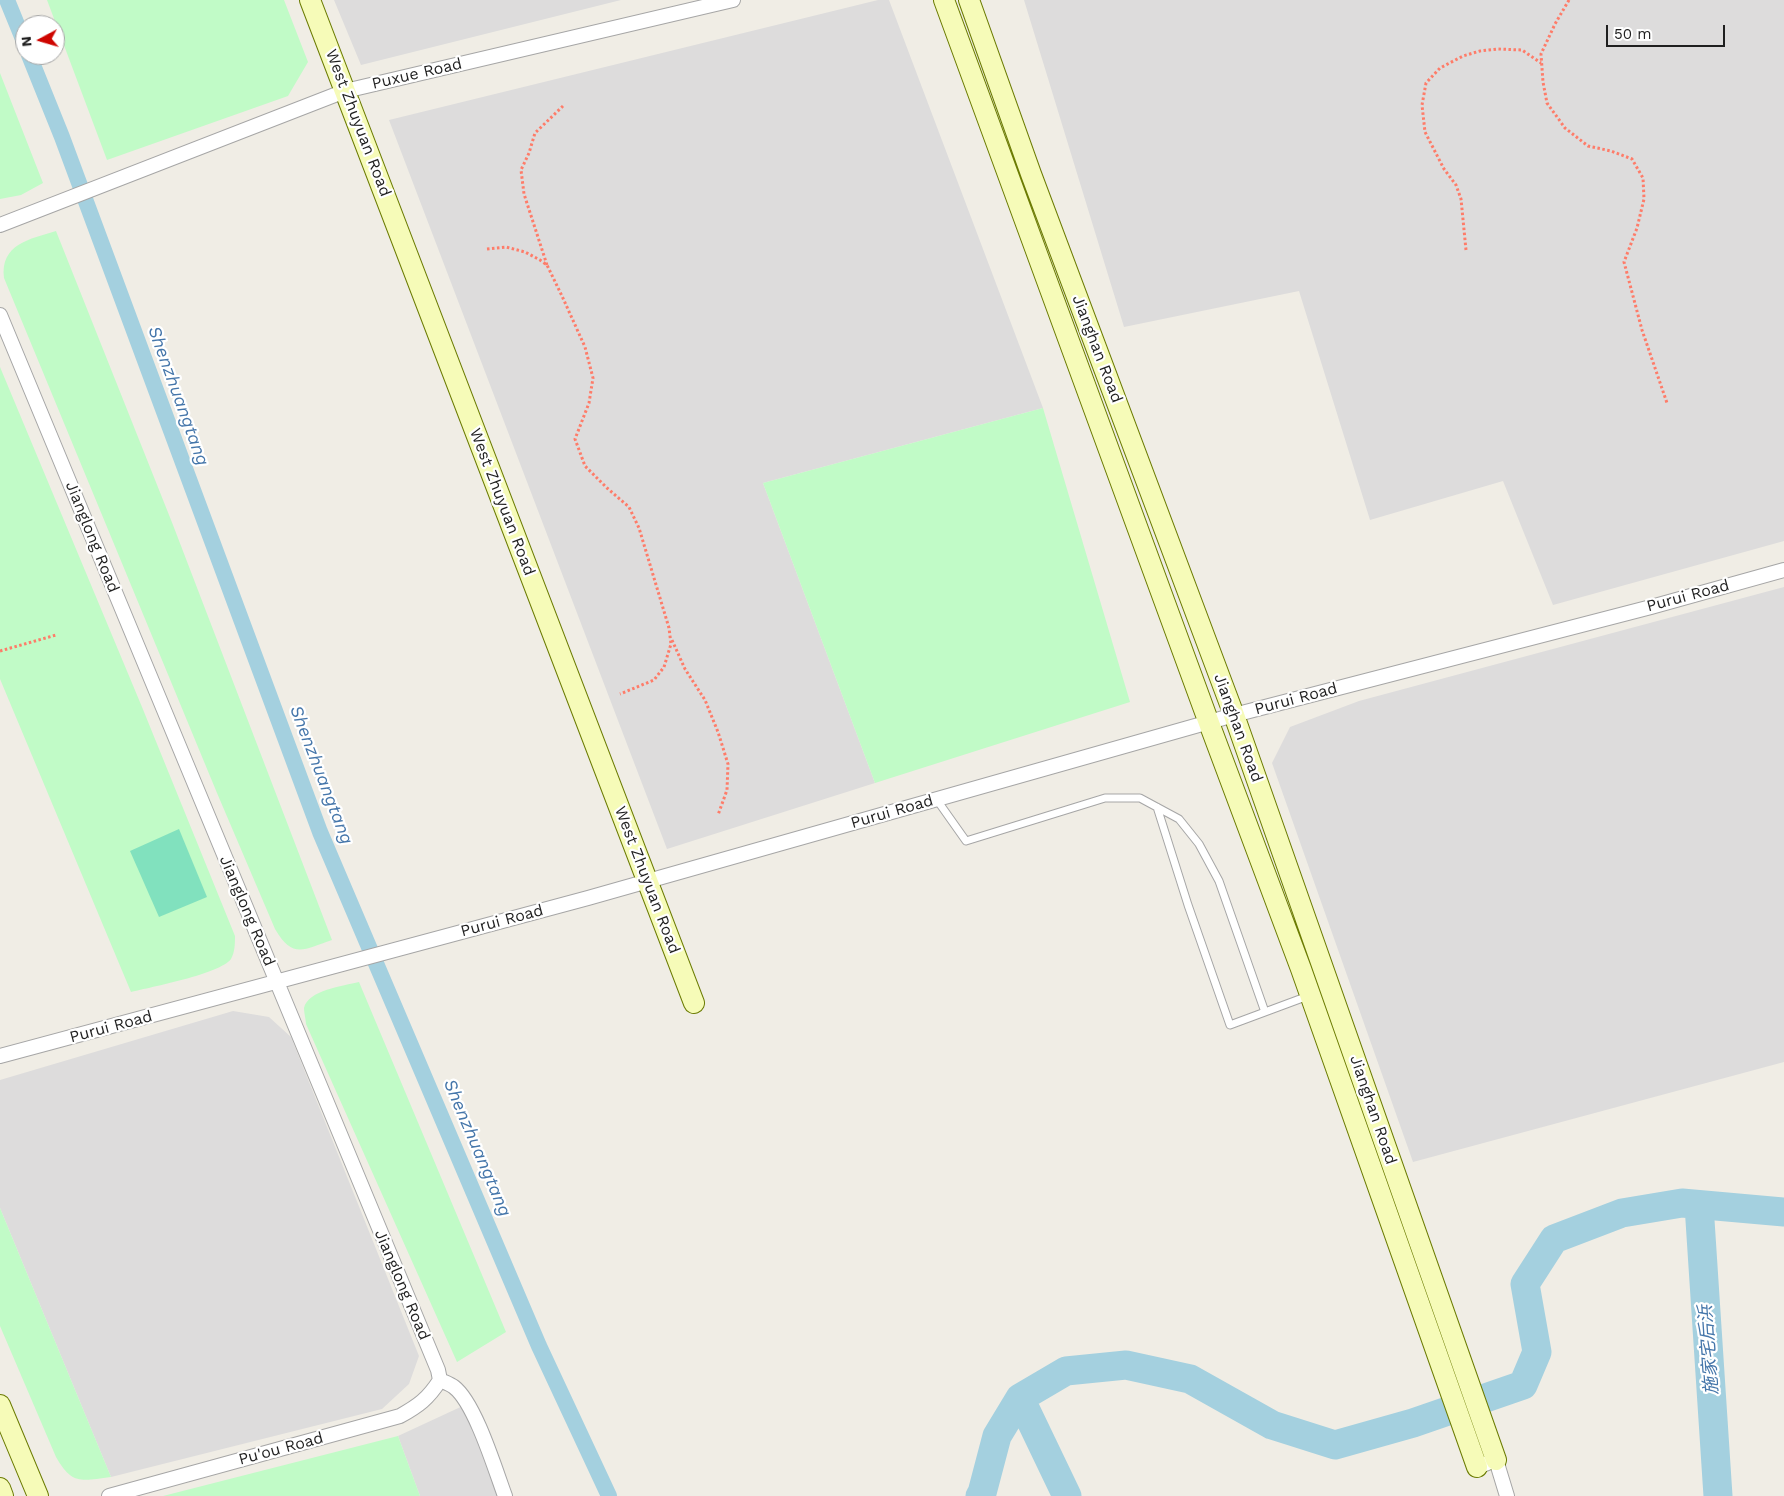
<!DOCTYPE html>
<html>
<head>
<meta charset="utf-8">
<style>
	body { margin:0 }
	#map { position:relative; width:1784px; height:1496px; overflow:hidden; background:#f0ede5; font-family:"Work Sans",sans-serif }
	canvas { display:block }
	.north { position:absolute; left:15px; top:15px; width:50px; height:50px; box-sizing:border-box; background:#fff; border:1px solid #a5a5a5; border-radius:50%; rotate:264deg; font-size:14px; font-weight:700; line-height:20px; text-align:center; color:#1f1f1f }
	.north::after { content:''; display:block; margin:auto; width:18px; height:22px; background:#ce0500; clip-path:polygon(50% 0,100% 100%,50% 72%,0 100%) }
	.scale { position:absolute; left:1606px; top:25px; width:119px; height:22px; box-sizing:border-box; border:2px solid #1f1f1f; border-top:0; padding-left:6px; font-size:15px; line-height:18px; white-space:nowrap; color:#1f1f1f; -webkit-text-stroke:4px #fff; paint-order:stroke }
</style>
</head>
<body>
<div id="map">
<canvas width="1784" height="1496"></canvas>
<div class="north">N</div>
<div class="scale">50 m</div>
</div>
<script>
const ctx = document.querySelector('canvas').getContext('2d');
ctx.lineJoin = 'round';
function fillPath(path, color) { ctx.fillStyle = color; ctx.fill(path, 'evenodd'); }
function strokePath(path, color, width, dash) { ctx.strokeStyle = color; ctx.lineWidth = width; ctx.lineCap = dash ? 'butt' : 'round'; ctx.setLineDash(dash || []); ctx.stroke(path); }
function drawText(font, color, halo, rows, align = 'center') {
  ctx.font = font + ' "Work Sans","Noto Sans SC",sans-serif'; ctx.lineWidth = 4.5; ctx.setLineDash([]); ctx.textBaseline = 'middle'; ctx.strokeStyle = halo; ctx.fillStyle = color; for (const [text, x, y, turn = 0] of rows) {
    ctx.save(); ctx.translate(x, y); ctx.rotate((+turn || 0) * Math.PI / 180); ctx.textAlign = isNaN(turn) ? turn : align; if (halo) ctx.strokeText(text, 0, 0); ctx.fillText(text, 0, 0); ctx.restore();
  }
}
fillPath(new Path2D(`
	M334 0H621L361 65Z
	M878 0H889L1043 408 763 483 875 783 667 849 389 120Z
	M1024 0H1784V541L1553 605 1503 481 1370 520 1299 291 1124 327Z
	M1784 587V1062L1413 1162 1272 763 1290 727 1359 701Z
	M233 1011 269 1017 291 1037 419 1356 409 1384 382 1409 111 1477 0 1208V1080Z
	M467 1404 505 1496H420L398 1436Z`), '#dddcdc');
fillPath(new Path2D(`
	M47 0H284L308 62 288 96 107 160Z
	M0 73 43 183 21 195 0 199Z
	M56 231 173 525 332 940C304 949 293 960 275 929L217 793 4 278C0 244 30 239 56 231Z
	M0 367 142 707 235 936C235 943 235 952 231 959 220 974 151 987 131 992L0 679Z
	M1043 408 1130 702 875 783 763 483Z
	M359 982 506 1332 457 1362 306 1024C306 1020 304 1013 304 1008 308 990 343 986 359 982Z
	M0 1208 111 1477C81 1481 72 1485 56 1457L0 1326Z
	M398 1436 420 1496H163Z`), '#c1fbc7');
fillPath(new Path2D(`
	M179 829 207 897 159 917 130 851Z`), '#81e1be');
strokePath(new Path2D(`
	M7 0 25 44
	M29 55 62 137 320 832 539 1346 609 1496`), '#a4d0df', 16);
strokePath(new Path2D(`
	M1699 1205 1718 1496
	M1020 1398 1067 1496
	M980 1496 982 1493 997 1436 1020 1398 1066 1371 1126 1365 1190 1379 1272 1425 1335 1445 1413 1423 1523 1385 1537 1352 1525 1284 1554 1239 1622 1213 1682 1203 1784 1212`), '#a4d0df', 29);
const lane = new Path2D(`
	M937 800 966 841 1105 798H1140L1179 819 1199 844 1219 881 1265 1012
	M1157 807 1188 905 1230 1025 1308 996`);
const street = new Path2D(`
	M0 225 345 91 733 0
	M0 315 438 1370 440 1380
	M0 1056 588 898 1234 715 1651 607 1784 570
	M440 1380C444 1382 450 1384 454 1387 475 1403 495 1469 505 1496
	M1477 1467 1496 1460 1507 1496
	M109 1496 400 1416C418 1406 428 1399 440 1380`);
const secondary = new Path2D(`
	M310 0 694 1003
	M944 0 1209 723 1301 969 1477 1467
	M969 0 1031 174 1234 715 1496 1460
	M0 1405 38 1496
	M0 1488 3 1496`);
strokePath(lane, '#a6a6a6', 9);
strokePath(street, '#a6a6a6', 16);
strokePath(secondary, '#6b7b02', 22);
strokePath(new Path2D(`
	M1569 0 1555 24 1541 54 1543 82 1547 103 1565 128 1588 146 1611 151 1632 159 1643 178 1644 199 1637 228 1624 262 1642 330 1667 403
	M487 249 506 247 525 252 540 260 547 265 562 296 585 347 593 378 589 403 575 439 585 466 607 488 629 507 639 528 669 628 671 644 664 667 654 680 620 694
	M1466 250 1461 199 1456 185 1444 169 1425 132 1422 105 1426 83 1440 68 1463 56 1480 51 1498 49 1522 50 1541 63
	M547 265 524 194 521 170 529 153 535 133 563 106
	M672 640 685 669 705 700 718 732 728 764 727 790 718 815
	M0 651 56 635`), '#fe7c69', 3, [2.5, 2.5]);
strokePath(lane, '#fff', 7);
strokePath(street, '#fff', 14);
strokePath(secondary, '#f6fbb8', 20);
drawText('16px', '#1f1f1f', '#fff', [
	["Puxue Road",417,74,-13],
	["West Zhuyuan Road",358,123,69],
	["Jianghan Road",1097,349,69],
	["West Zhuyuan Road",502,502,69],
	["Jianglong Road",92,537,68],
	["Purui Road",1688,596,-15],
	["Purui Road",1296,699,-15],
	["Jianghan Road",1238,728,70],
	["Purui Road",892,812,-16],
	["West Zhuyuan Road",647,880,69],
	["Jianglong Road",247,911,67],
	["Purui Road",502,921,-15],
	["Purui Road",111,1027,-15],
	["Jianghan Road",1373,1110,71],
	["Jianglong Road",402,1285,67],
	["Pu'ou Road",281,1449,-15]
]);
drawText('italic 18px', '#4576aa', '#fff', [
	["Shenzhuangtang",178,396,70],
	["Shenzhuangtang",321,775,69],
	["Shenzhuangtang",477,1148,67],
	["施家宅后浜",1709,1350,-94]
]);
</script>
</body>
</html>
